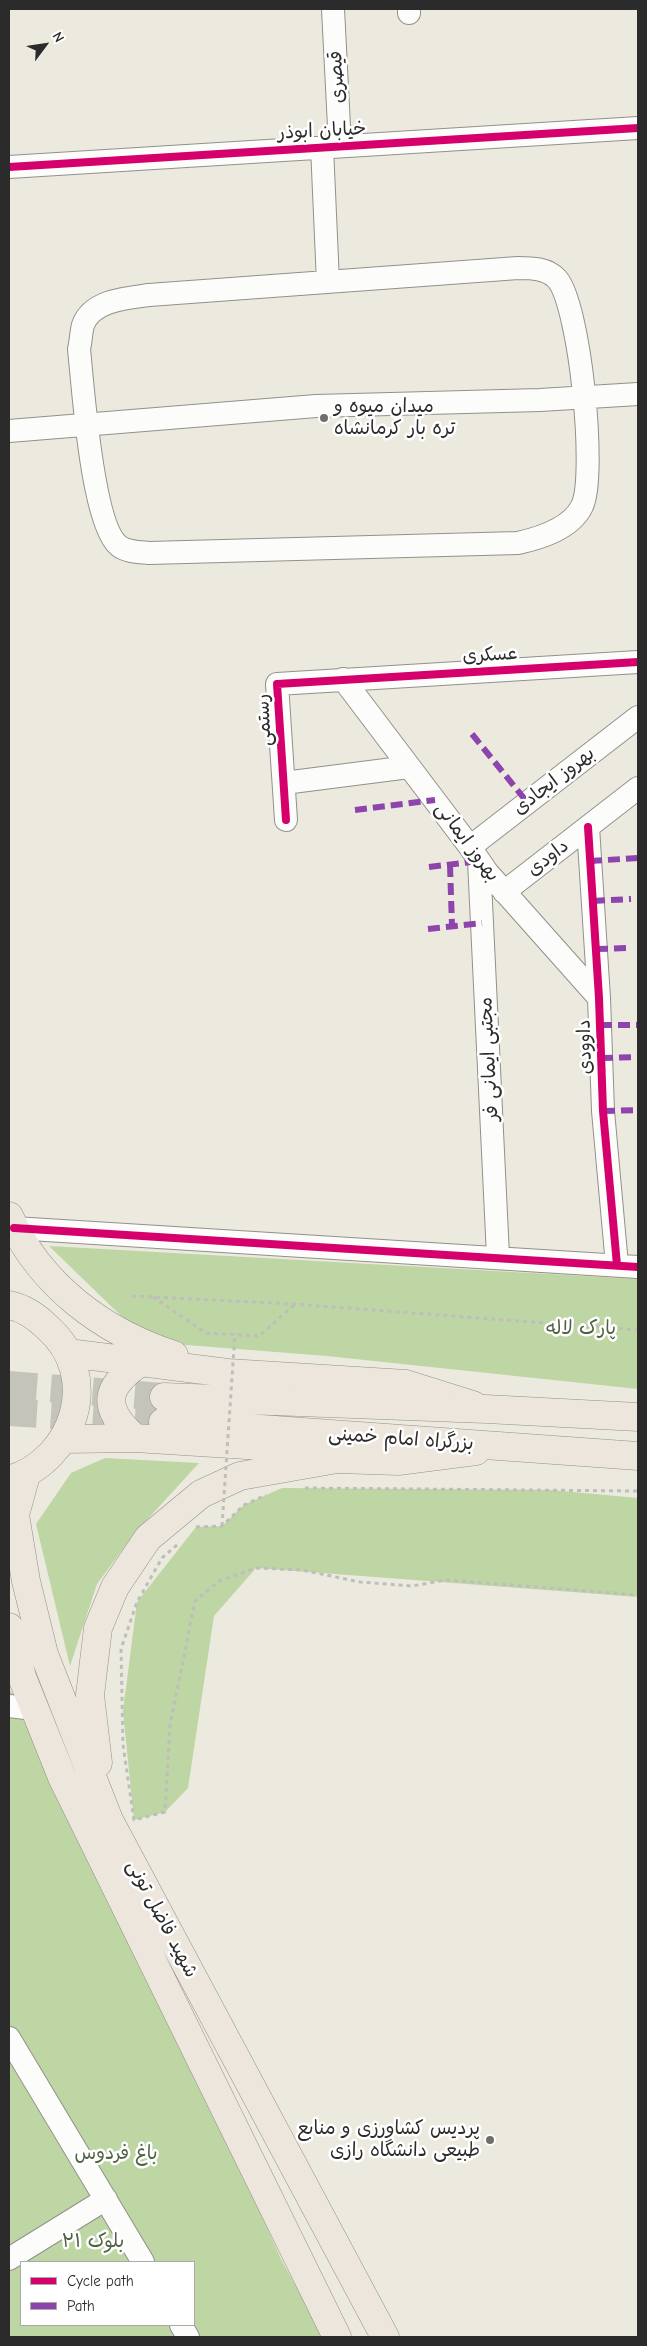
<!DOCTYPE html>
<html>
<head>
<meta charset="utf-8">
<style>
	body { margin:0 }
	#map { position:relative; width:647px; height:2346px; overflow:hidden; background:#eceadf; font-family:"Comic Neue",sans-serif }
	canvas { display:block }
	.frame { position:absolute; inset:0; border:10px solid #2b2b2b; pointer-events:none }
	.legend { position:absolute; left:20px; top:2261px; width:175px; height:65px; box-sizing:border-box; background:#fff; border:1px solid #aaa; margin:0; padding:6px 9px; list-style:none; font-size:15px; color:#2b2b2b }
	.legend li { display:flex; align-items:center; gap:10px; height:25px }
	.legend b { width:25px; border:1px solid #aaa }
	.north { position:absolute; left:20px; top:20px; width:50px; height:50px; -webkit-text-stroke:4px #fff; paint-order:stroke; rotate:59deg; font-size:14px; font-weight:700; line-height:20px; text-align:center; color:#2b2b2b }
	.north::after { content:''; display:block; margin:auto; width:18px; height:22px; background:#2b2b2b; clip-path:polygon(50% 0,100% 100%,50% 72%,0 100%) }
</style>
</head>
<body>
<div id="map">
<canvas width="647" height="2346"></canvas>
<div class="frame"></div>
<ul class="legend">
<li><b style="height:6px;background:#d6006c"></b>Cycle path</li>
<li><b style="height:6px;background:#8e44ad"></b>Path</li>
</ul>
<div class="north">N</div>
</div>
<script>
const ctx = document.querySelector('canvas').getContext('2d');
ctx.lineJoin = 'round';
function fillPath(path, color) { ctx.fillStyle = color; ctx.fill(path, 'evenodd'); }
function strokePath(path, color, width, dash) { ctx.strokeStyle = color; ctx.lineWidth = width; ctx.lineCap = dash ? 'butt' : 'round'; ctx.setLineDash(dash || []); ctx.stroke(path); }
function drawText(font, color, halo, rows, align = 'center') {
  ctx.font = font + ' "Comic Neue","Playpen Sans Arabic",sans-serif'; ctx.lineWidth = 5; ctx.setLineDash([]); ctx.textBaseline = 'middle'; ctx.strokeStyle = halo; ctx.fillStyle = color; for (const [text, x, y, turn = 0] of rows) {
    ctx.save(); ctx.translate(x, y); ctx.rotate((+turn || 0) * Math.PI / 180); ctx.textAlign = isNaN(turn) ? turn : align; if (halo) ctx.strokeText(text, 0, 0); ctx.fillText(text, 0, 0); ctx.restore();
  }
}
fillPath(new Path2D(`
	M49 1246 638 1279V1389L327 1356 148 1342Z
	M105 1458 199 1463 134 1534 97 1584 70 1666 36 1524 71 1473Z
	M282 1488 551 1490 638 1498V1597L256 1568 214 1616 188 1788 165 1812 134 1820 123 1711 137 1602 196 1527 222 1526 244 1505Z
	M9 1689 44 1733 282 2261 324 2337H9ZM21 2262H194V2325H21Z`), '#bdd6a4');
strokePath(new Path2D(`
	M9 1385 164 1397
	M9 1412 163 1422`), '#c5c4bb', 28, [28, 14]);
const minor = new Path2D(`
	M333 9 340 146
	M409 9V13
	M322 147 328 282
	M9 167 638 128
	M518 268C531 268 547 268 557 279 580 305 597 476 582 506 571 529 540 538 518 543L149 553C139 552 127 552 119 546 92 525 83 387 79 349 81 341 81 332 83 325 92 300 127 298 149 295Z
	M9 431 316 406 540 400 638 394
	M343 679 470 847 487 872 599 998
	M284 783 409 767
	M286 820 277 684 638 662
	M588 827 599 998 603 1111 617 1265
	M470 847 638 717
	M479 861 498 1256
	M504 892 638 788
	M14 1228 638 1267
	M9 1706 34 1709
	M9 2038 143 2262
	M9 2259 106 2199
	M181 2325 188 2337`);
const major = new Path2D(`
	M9 1216C40 1285 103 1332 174 1355
	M9 1305C24 1308 37 1317 48 1328 102 1376 75 1460 9 1480
	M68 1353 228 1373 406 1384 473 1405
	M135 1438C101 1408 104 1387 141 1362
	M65 1439 135 1438 278 1447 337 1459 398 1461 476 1451
	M26 1475 15 1515 26 1581 44 1654 109 1820 385 2337
	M9 1627 22 1677 62 1777 337 2337
	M98 1763 90 1695 98 1628 115 1587 148 1538 201 1494 240 1476 337 1459`);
const highway = new Path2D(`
	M164 1397 486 1409 638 1417
	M163 1422 638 1456`);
strokePath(minor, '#92908b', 24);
strokePath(major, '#92908b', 29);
strokePath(highway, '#92908b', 29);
strokePath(new Path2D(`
	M132 1296 294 1304 638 1330
	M153 1297 206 1333 259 1336 294 1305
	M305 1488 638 1491
	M196 1527 222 1526 244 1505 266 1495
	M177 1545 162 1558 137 1602 121 1649 123 1745 134 1820 165 1812 170 1725 195 1601 219 1581 256 1568 302 1570 360 1582 412 1586 446 1580 638 1595`), '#bebebb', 3, [4, 4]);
strokePath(minor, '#fcfcfa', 22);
strokePath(major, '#ede6dd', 28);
strokePath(highway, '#ede6dd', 28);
strokePath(new Path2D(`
	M222 1526 235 1333`), '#bebebb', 3, [4, 4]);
strokePath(new Path2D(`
	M472 734 527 802
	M355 810 435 800
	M590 861 638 858
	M450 865 452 926
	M429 867 479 861
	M593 901 631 899
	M428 929 482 923
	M596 949 630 948
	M600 1025H638
	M601 1058 638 1057
	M603 1111 638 1110`), '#8e44ad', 6, [12, 6]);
strokePath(new Path2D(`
	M9 167 638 128
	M286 820 277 684 638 662
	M588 827 599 998 603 1111 617 1265
	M14 1228 638 1267`), '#d6006c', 8);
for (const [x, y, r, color] of [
	[324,418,5,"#6f6e6a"],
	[490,2140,5,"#6f6e6a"]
]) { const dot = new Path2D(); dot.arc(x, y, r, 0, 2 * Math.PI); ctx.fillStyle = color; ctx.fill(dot); strokePath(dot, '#fff', 2); }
drawText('19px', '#2b2b2b', '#fff', [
	["قیصری",337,77,-93],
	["خیابان ابوذر",322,131,-3],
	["عسکری",490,655,-3],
	["رستمی",264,720,-93],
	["بهروز ایجادی",554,781,-38],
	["بهروز ایمانی",467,842,53],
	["داودی",548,858,-38],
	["داوودی",585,1047,-92],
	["مجتبی ایمانی فر",489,1059,-93],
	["بزرگراه امام خمینی",401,1439,4],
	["شهید فاضل تونی",162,1919,62]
]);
drawText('19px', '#2b2b2b', '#fff', [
	["میدان میوه و",334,407],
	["تره بار کرمانشاه",334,429],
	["پردیس کشاورزی و منابع",480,2129,"right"],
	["طبیعی دانشگاه رازی",480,2151,"right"]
], 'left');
drawText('19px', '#516144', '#fff', [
	["پارک لاله",581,1329],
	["باغ فردوس",116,2154],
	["بلوک ۲۱",93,2242]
]);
</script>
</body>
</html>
